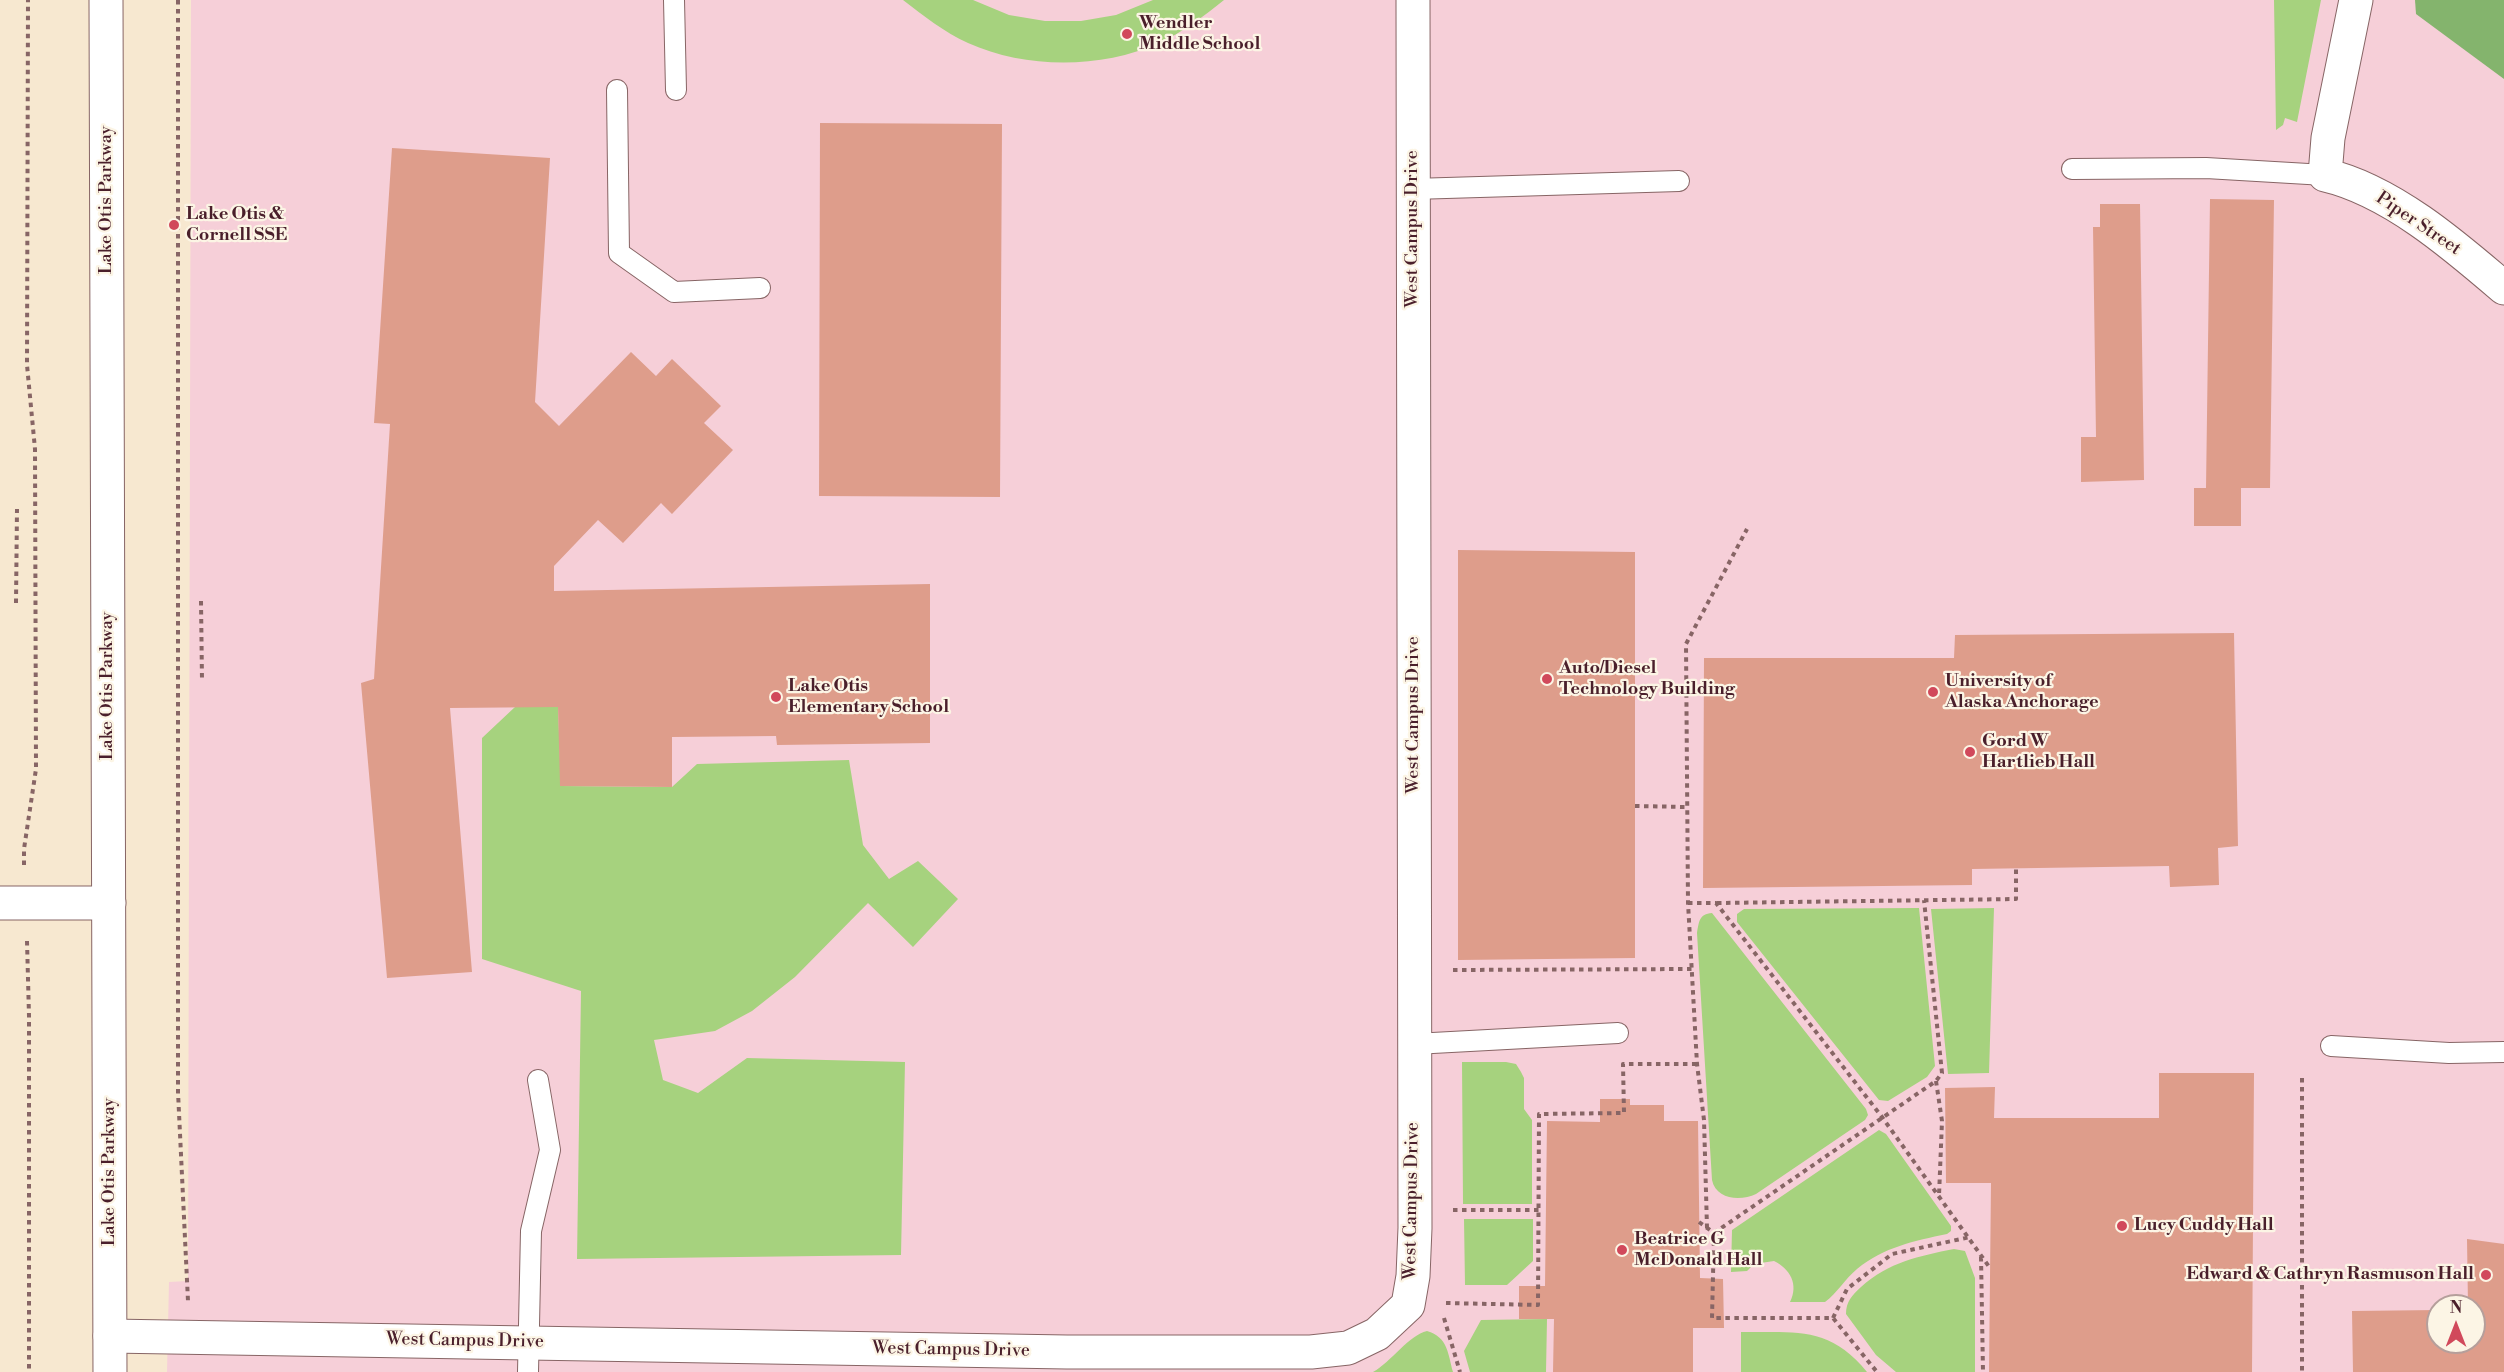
<!DOCTYPE html>
<html>
<head>
<meta charset="utf-8">
<style>
	body { margin:0 }
	#map { position:relative; width:2504px; height:1372px; overflow:hidden; background:#f7e8d0; font-family:"Libre Bodoni",serif }
	canvas { display:block }
	.north { position:absolute; left:2426px; top:1294px; width:60px; height:60px; box-sizing:border-box; background:#fcf5e5; border:2px solid #b59f9b; border-radius:50%; rotate:0deg; font-size:16px; font-weight:700; line-height:24px; text-align:center; color:#4a1f2b }
	.north::after { content:''; display:block; margin:auto; width:21px; height:27px; background:#d1495b; clip-path:polygon(50% 0,100% 100%,50% 72%,0 100%) }
</style>
</head>
<body>
<div id="map">
<canvas width="2504" height="1372"></canvas>
<div class="north">N</div>
</div>
<script>
const ctx = document.querySelector('canvas').getContext('2d');
ctx.lineJoin = 'round';
function fillPath(path, color) { ctx.fillStyle = color; ctx.fill(path, 'evenodd'); }
function strokePath(path, color, width, dash) { ctx.strokeStyle = color; ctx.lineWidth = width; ctx.lineCap = dash ? 'butt' : 'round'; ctx.setLineDash(dash || []); ctx.stroke(path); }
function drawText(font, color, halo, rows, align = 'center') {
  ctx.font = font + ' "Libre Bodoni",serif'; ctx.lineWidth = 4.5; ctx.setLineDash([]); ctx.textBaseline = 'middle'; ctx.strokeStyle = halo; ctx.fillStyle = color; for (const [text, x, y, turn = 0] of rows) {
    ctx.save(); ctx.translate(x, y); ctx.rotate((+turn || 0) * Math.PI / 180); ctx.textAlign = isNaN(turn) ? turn : align; if (halo) ctx.strokeText(text, 0, 0); ctx.fillText(text, 0, 0); ctx.restore();
  }
}
fillPath(new Path2D(`
	M191 0H2504V1372H167L169 1282 188 1281ZM2438 1306H2474V1342H2438Z`), '#f6cfd8');
fillPath(new Path2D(`
	M903 0H973L1009 15 1045 21H1081L1116 15 1153 0H1224C1204 16 1183 32 1159 43 1101 69 1026 69 968 43 944 32 924 16 903 0Z
	M2274 0H2321L2297 122 2285 118 2283 125 2276 130Z
	M515 707H558L561 786 672 787 697 764 849 760 863 845 889 879 918 861 958 899 913 947 868 903 795 977 752 1011 715 1031 654 1040 663 1080 698 1093 747 1058 905 1062 901 1255 577 1259 581 991 482 959V738Z
	M1919 908 1935 1066 1927 1077 1888 1101 1879 1100 1737 922V914L1744 909Z
	M1994 908 1989 1073 1948 1074 1931 909Z
	M1712 913 1866 1109 1868 1115 1865 1120 1756 1194C1741 1201 1716 1200 1712 1180L1697 933C1699 922 1699 914 1712 913Z
	M1462 1062H1506L1516 1064 1521 1072 1524 1078V1109L1532 1120V1204H1463Z
	M1879 1130 1886 1134 1951 1226V1231L1947 1234C1914 1241 1884 1247 1857 1269 1845 1279 1837 1293 1825 1302H1790C1799 1284 1790 1269 1774 1261L1754 1264 1747 1271 1731 1272 1732 1230Z
	M1464 1219H1533V1261L1507 1285H1465Z
	M1954 1249 1965 1251 1975 1278V1372H1896L1876 1355 1846 1314C1846 1302 1852 1295 1861 1287 1889 1262 1919 1256 1954 1249Z
	M1547 1319 1546 1372H1470L1464 1351 1481 1320Z
	M1427 1331C1448 1337 1448 1354 1453 1372H1373C1391 1362 1409 1335 1427 1331Z
	M1741 1332C1795 1333 1829 1325 1867 1372H1741Z`), '#a6d27e');
fillPath(new Path2D(`
	M2415 0H2504V79L2416 14Z`), '#84b46d');
fillPath(new Path2D(`
	M820 123 1002 124 1000 497 819 496Z
	M392 148 550 158 535 402 559 426 631 352 656 376 672 359 721 406 704 423 733 450 672 514 661 503 623 543 598 520 554 566V591L930 584V743L777 745 776 736 672 737V787L560 786 558 707 450 708 472 972 387 978 361 683 374 679 390 424 374 423Z
	M2210 199 2274 200 2270 488H2241V526H2194V488H2206Z
	M2100 204H2140L2144 480 2081 482V437H2096L2093 227H2100Z
	M1458 550 1635 552V958L1458 960Z
	M2234 633 2238 846 2218 848 2219 885 2170 887 2169 866 1972 869V885L1703 888 1704 658H1954L1955 635Z
	M2159 1073H2254L2252 1372H1989L1991 1183H1946L1945 1088 1995 1087 1994 1118H2159Z
	M1600 1099H1630V1105H1664V1121H1698L1700 1278 1723 1279 1724 1328H1693V1372H1553L1554 1319H1519V1286H1545L1547 1121 1600 1122Z
	M2467 1239 2504 1244V1372H2353L2352 1311 2438 1310V1342H2474V1306H2468Z`), '#de9d8b');
const service = new Path2D(`
	M674 0 676 90
	M617 90 619 253 674 292 760 288
	M2072 169 2206 168 2325 175
	M1413 189 1679 181
	M1414 1044 1618 1033
	M2331 1046 2449 1053 2504 1052
	M528 1372 531 1231 550 1150 538 1080`);
const minor = new Path2D(`
	M2356 0 2328 138 2325 175C2390 190 2454 245 2504 288
	M0 903H109
	M110 1336 1067 1352H1311L1348 1348 1377 1334 1408 1305 1413 1276 1415 1228 1413 0`);
const secondary = new Path2D(`
	M106 0 110 1372`);
strokePath(service, '#876565', 22);
strokePath(minor, '#876565', 35);
strokePath(secondary, '#876565', 35);
strokePath(new Path2D(`
	M178 0V1092L188 1301
	M201 601 202 680
	M16 603 17 509
	M1635 806 1686 807
	M24 865V849L36 769 35 449 27 365 28 0
	M1688 903H1716L1882 1117 1990 1268
	M1717 903 2016 899V869
	M27 941 29 1016V1372
	M1453 970 1692 969
	M2302 1078V1372
	M1936 1081 1942 1121 1939 1196
	M1453 1210H1539
	M1699 1222 1714 1233 1712 1318H1833L1877 1372
	M1707 1228 1704 1120 1697 1064 1688 903 1686 644 1747 529
	M1714 1233 1936 1081 1942 1073 1924 900
	M1981 1257 1983 1372
	M1446 1303 1538 1305 1539 1114 1624 1113 1623 1064H1697
	M1444 1318 1460 1372
	M1833 1318 1847 1289 1892 1254 1970 1237`), '#876565', 4, [4.5, 4.5]);
strokePath(service, '#fff', 20);
strokePath(minor, '#fff', 33);
strokePath(secondary, '#fff', 33);
for (const [x, y, r, color] of [
	[1127,34,6,"#d1495b"],
	[174,225,6,"#d1495b"],
	[1547,679,6,"#d1495b"],
	[1933,692,6,"#d1495b"],
	[776,697,6,"#d1495b"],
	[1970,752,6,"#d1495b"],
	[2122,1226,6,"#d1495b"],
	[1622,1250,6,"#d1495b"],
	[2486,1275,6,"#d1495b"]
]) { const dot = new Path2D(); dot.arc(x, y, r, 0, 2 * Math.PI); ctx.fillStyle = color; ctx.fill(dot); strokePath(dot, '#fcf5e5', 2); }
drawText('bold 18px', '#4a1f2b', '#fcf5e5', [
	["Wendler",1139,24],
	["Middle School",1139,45],
	["Lake Otis &",186,215],
	["Cornell SSE",186,236],
	["Auto/Diesel",1559,669],
	["Technology Building",1559,690],
	["University of",1945,682],
	["Alaska Anchorage",1945,703],
	["Lake Otis",788,687],
	["Elementary School",788,708],
	["Gord W",1982,742],
	["Hartlieb Hall",1982,763],
	["Lucy Cuddy Hall",2134,1226],
	["Beatrice G",1634,1240],
	["McDonald Hall",1634,1261],
	["Edward & Cathryn Rasmuson Hall",2474,1275,"right"]
], 'left');
drawText('18px', '#4a1f2b', '#fcf5e5', [
	["Lake Otis Parkway",107,200,-90],
	["Piper Street",2418,224,34],
	["West Campus Drive",1413,229,-90],
	["Lake Otis Parkway",108,686,-90],
	["West Campus Drive",1414,715,-90],
	["Lake Otis Parkway",110,1172,-90],
	["West Campus Drive",1412,1201,-89],
	["West Campus Drive",465,1341,1],
	["West Campus Drive",951,1350,1]
]);
</script>
</body>
</html>
